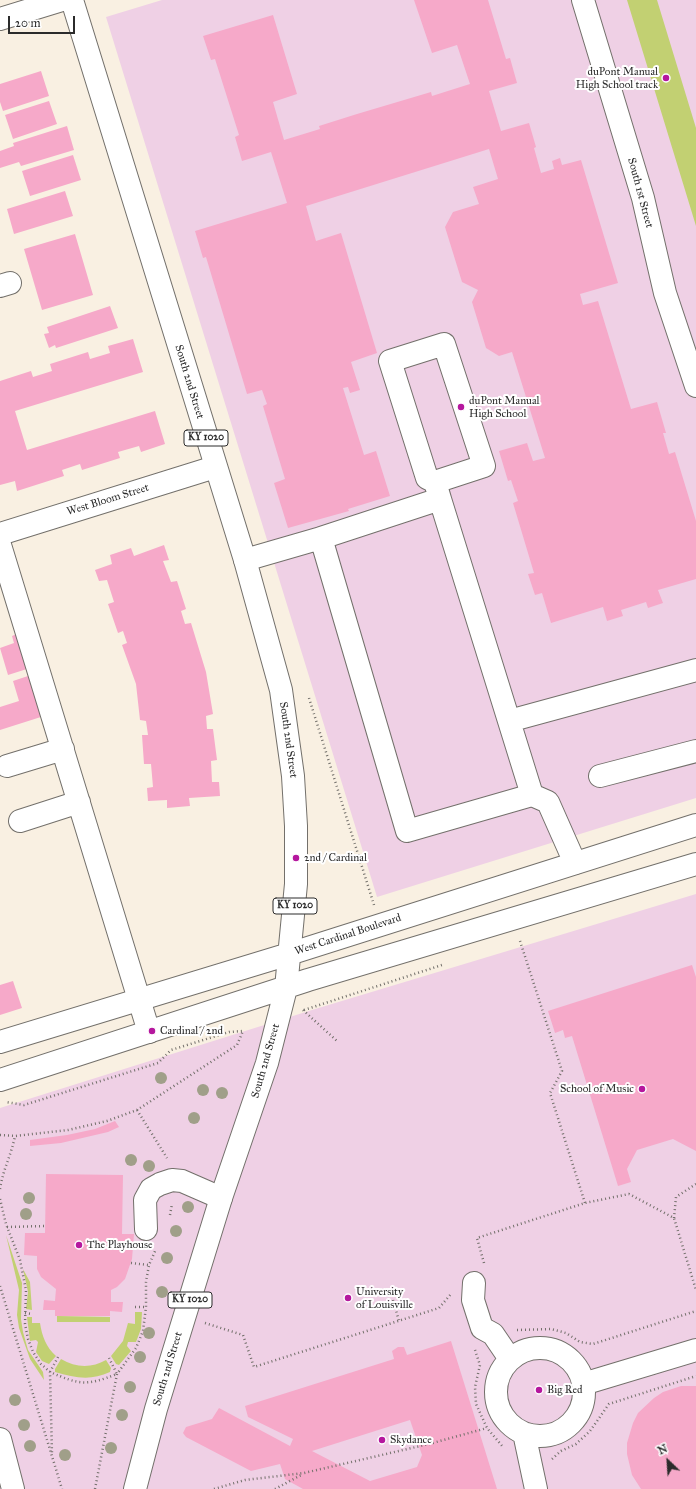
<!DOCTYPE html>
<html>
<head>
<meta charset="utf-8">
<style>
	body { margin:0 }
	#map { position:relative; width:696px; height:1489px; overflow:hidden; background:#f9f0e2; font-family:"IM FELL Great Primer",serif }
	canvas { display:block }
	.north { position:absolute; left:648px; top:1441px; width:40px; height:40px; -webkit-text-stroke:3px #fff; paint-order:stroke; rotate:335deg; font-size:11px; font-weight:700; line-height:16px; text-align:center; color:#2b2b2b }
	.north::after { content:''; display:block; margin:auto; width:14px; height:18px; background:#2b2b2b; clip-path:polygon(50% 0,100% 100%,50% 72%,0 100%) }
	.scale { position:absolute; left:8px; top:16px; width:67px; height:18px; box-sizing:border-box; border:2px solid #2b2b2b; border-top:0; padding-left:5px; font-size:12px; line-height:14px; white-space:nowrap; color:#2b2b2b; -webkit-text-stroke:3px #fff; paint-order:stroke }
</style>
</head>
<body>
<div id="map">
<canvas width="696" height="1489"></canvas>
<div class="north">N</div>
<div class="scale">20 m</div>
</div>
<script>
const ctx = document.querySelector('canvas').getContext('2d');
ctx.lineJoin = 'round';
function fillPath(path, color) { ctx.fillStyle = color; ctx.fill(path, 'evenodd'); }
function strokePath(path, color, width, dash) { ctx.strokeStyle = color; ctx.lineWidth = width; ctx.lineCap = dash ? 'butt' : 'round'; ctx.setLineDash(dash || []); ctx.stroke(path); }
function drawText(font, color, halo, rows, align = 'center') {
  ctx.font = font + ' "IM FELL Great Primer",serif'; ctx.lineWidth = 4; ctx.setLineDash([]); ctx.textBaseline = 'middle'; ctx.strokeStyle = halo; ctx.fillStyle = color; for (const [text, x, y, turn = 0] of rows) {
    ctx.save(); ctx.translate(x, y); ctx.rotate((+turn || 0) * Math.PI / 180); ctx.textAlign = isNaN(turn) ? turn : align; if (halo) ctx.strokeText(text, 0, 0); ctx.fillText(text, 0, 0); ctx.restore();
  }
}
fillPath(new Path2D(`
	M162 0H696V798L377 897 106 17Z
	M696 894V1489H0V1108L312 1010Z`), '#efd0e5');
fillPath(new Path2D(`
	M627 0H657L696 128V226Z
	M6 1235 22 1283 21 1319 23 1332 28 1350 43 1372 44 1380 30 1359 19 1328 17 1315 19 1290Z
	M23 1269 30 1282 32 1310 26 1309 28 1292Z
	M135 1312H142L141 1329 136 1342H128L127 1346 131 1351 119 1365 116 1364 111 1356 123 1341 128 1323 135 1324Z
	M57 1316 110 1317V1322H57Z
	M27 1317H32V1323H40C42 1336 46 1347 56 1356L49 1364 42 1361 36 1352 38 1342 36 1340 30 1341Z
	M61 1359C76 1368 92 1368 106 1360L111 1368 110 1372C91 1381 75 1378 55 1372V1369Z`), '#c2d072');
fillPath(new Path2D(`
	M414 0H488L506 59 510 58 517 83 489 91 501 131 529 123 536 147 534 148 541 173 554 169 552 161 560 158 562 165 581 160 618 283 580 294 583 305 598 301 631 409 657 402 666 433H663L669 454 675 452 696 521V579L658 590 663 603 648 608 646 602 621 610 623 616 607 621 603 607 551 623 542 593 535 595 528 574 534 573 513 503 518 501 511 480 508 481 499 451 527 443 533 461 545 458 512 352 499 356 486 348 472 302 478 290 462 282 445 227 453 212 479 204 473 187 498 179 489 149 306 206 316 241 341 233 377 353 351 362 360 390 350 393 348 387 343 388 364 455 376 451 390 496 348 509 349 511 288 528 274 483 285 479 263 406 267 404 262 390 247 394 206 257 203 258 195 231 287 203 271 152 242 161 235 137 239 135 215 59 211 60 203 36 273 15 297 94 273 102 284 140 320 129 319 126 357 114 431 92 432 96 470 84 457 45 432 53Z
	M41 71 49 96 3 111 0 102V84Z
	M49 101 57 124 13 139 5 115Z
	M67 126 74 150 21 166 19 162 0 168V151L14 146 13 143Z
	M73 155 81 180 30 196 22 171Z
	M65 191 73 216 14 234 7 209Z
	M75 234 93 295 42 310 24 249Z
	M110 306 118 328 56 348 55 345 49 348 44 334 49 333 47 327Z
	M133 339 143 372 15 411 27 450 155 411 165 444 141 452 139 446 118 452 120 458 82 470 80 464 62 470 64 476 17 491 15 481 0 485V381L31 371 33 377 52 371 50 364 88 352 90 359 110 353 108 346Z
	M164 545 169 560 163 561 171 582 177 581 186 609 181 611 185 624 191 623 206 672 213 714 206 716 207 729H213L217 760 211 761 212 782H219L220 796 189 798 190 806 167 808V800L148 801 147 788 153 787 151 764H144L142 735H148L146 721 140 720 136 684 122 645 127 643 123 631 118 633 108 604 114 602 107 580 99 581 95 570 112 564 110 555 131 548 134 556Z
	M19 633 30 668 8 675 0 648 14 643 12 636Z
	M31 675 44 716 0 730V707L19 701 13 681Z
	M692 965 696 977V1151L673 1139 637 1150 627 1169 631 1182 618 1186 572 1036 565 1038 563 1030 555 1033 548 1011Z
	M13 981 22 1008 0 1015V985Z
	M115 1121 119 1127 108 1132 61 1143 30 1146V1140L67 1135 95 1129Z
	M46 1174 123 1175 122 1234H134L132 1259 125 1279 117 1287 111 1290V1302H123L122 1312 110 1311V1316H55V1310H43L44 1300 55 1301 56 1289 41 1277 37 1269V1256L24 1255 25 1233H45Z
	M451 1341 497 1489H303L285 1479 280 1464 251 1471 186 1437 183 1433 186 1427 212 1419 219 1408 290 1446 293 1439 248 1417 245 1406 394 1359 392 1351 398 1347H404L407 1355ZM410 1420 422 1455 417 1467 370 1481 312 1451Z
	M681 1386H696V1489H641L632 1475 627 1454V1443L633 1423 638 1413 654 1398 663 1392Z`), '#f6a9c9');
const minor = new Path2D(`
	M583 0 643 198 665 293 696 386
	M0 19 62 0
	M0 286 10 283
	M435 482 427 478 390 361 444 344 484 466 435 482 440 499
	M0 534 215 467
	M321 538 440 499 532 795
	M0 545 149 1032
	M245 560 321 538 407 831 532 795 548 802 575 863
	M509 721 696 670
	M7 766 63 749
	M600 776 696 751
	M20 821 79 802
	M146 1229 145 1200 151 1189 160 1184 172 1180 182 1181 221 1198
	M474 1283 473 1300 482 1328 493 1334 510 1359
	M496 1392a44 44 0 1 1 88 0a44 44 0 1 1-88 0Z
	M583 1384 696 1350
	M524 1433 536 1489`);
const major = new Path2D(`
	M72 0 245 560 281 690 293 776 296 826V884L286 988 267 1063 221 1198 156 1409 135 1489
	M0 1042 289 954 696 825
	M0 1080 308 980 696 864
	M0 1439 13 1489`);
strokePath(minor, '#73706b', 24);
strokePath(major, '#73706b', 24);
strokePath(new Path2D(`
	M309 698 374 905
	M520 941 562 1071 550 1093 585 1203
	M303 1010 337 1041
	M304 1010 442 965
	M137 1110 167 1158
	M0 1135 15 1136 68 1130 107 1121 137 1110 237 1045 243 1031 229 1032 171 1050 158 1063 24 1105 6 1102
	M0 1189C3 1169 11 1156 15 1136
	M0 1199 6 1224 20 1260 26 1290 25 1324 28 1339 33 1352 41 1364 50 1372 52 1454
	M170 1215 172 1204
	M674 1218 676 1197 696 1184
	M7 1227 45 1226
	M131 1263 149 1265
	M484 1263 477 1238 585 1203 629 1194 674 1218 696 1290
	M0 1286 62 1489
	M393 1300 399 1321
	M135 1307H146
	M25 1313 32 1314
	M205 1323 243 1335 254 1367 439 1308 451 1294
	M517 1330 551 1329 566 1333 580 1342 593 1344 696 1311
	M475 1350 480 1365 475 1387 476 1404 487 1428 503 1447
	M58 1357 50 1372C80 1385 86 1386 117 1374L109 1358
	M552 1459 561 1451 576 1444 590 1431 609 1404 696 1376
	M95 1489 117 1374 136 1348 143 1331 146 1307V1282L149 1265 156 1249
	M214 1489 245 1480 304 1473 429 1444 487 1428
	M275 1489 303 1474`), '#73706b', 2.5, [1, 3]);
strokePath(minor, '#fff', 22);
strokePath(major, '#fff', 22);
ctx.fillStyle = '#a09f89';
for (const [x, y] of [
	[161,1078],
	[203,1090],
	[222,1093],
	[194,1118],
	[131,1160],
	[149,1166],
	[29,1198],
	[188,1207],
	[26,1214],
	[176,1231],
	[167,1258],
	[162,1292],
	[149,1333],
	[140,1357],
	[130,1387],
	[15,1400],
	[122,1415],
	[24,1425],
	[30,1446],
	[111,1448],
	[65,1455]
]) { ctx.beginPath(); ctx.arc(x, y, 6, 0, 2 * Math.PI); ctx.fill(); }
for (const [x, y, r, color] of [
	[666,78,4,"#b5179e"],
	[461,407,4,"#b5179e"],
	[296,858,4,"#b5179e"],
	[152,1031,4,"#b5179e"],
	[642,1089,4,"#b5179e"],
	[79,1245,4,"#b5179e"],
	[348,1298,4,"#b5179e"],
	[539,1390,4,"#b5179e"],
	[382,1440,4,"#b5179e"]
]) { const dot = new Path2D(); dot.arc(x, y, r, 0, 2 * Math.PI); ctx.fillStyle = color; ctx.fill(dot); strokePath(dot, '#fff', 1.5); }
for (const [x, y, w] of [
	[206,438,44],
	[295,906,44],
	[190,1300,44]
]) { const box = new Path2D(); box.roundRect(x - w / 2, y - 8, w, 16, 3); ctx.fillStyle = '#fff'; ctx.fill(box); strokePath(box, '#2b2b2b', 1); }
drawText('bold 10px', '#2b2b2b', null, [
	["KY 1020",206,438],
	["KY 1020",295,906],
	["KY 1020",190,1300]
]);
drawText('11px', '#2b2b2b', '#fff', [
	["duPont Manual",658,72,"right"],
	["High School track",658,85,"right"],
	["duPont Manual",469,401],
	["High School",469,414],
	["2nd / Cardinal",304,858],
	["Cardinal / 2nd",160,1031],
	["School of Music",634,1089,"right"],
	["The Playhouse",87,1245],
	["University",356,1292],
	["of Louisville",356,1305],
	["Big Red",547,1390],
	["Skydance",390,1440]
], 'left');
drawText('11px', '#2b2b2b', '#fff', [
	["South 1st Street",640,193,75],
	["South 2nd Street",189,382,73],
	["West Bloom Street",108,500,-17],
	["South 2nd Street",288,740,82],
	["West Cardinal Boulevard",348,935,-18],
	["South 2nd Street",266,1061,-74],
	["South 2nd Street",168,1369,-73]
]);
</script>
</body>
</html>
